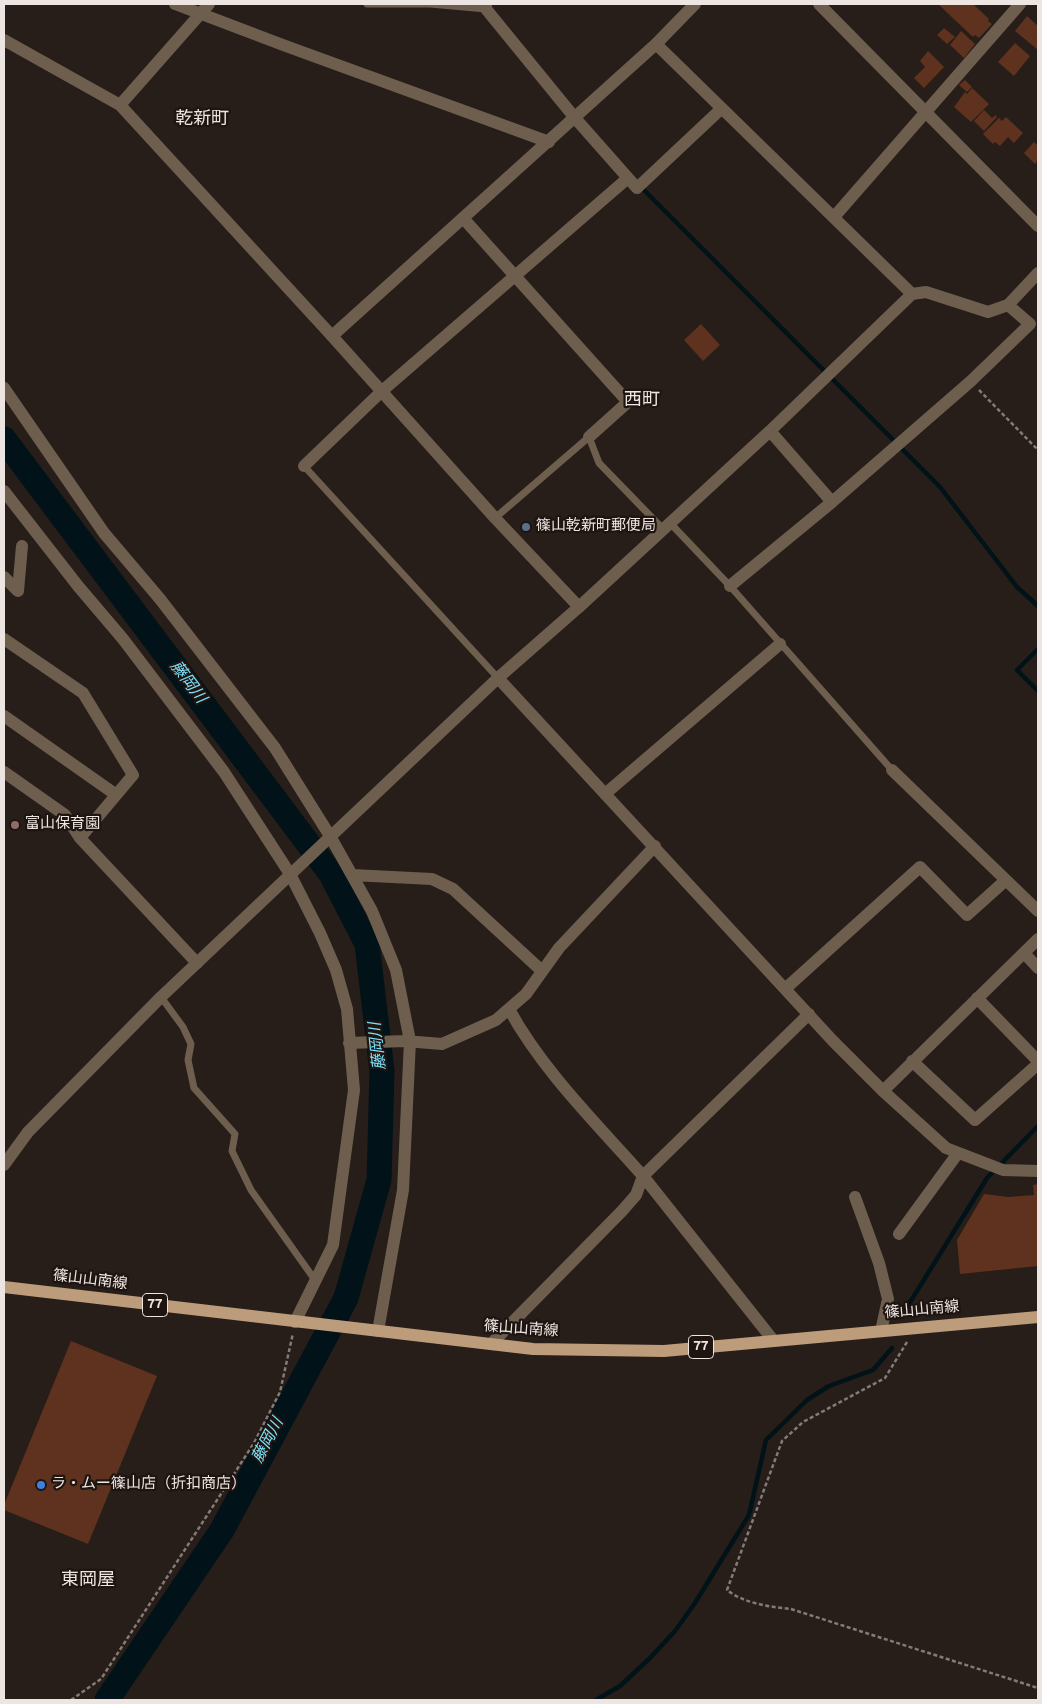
<!DOCTYPE html>
<html>
<head>
<meta charset="utf-8">
<style>
	body { margin:0 }
	#map { position:relative; width:1042px; height:1704px; overflow:hidden; background:#271d19; font-family:Overpass,sans-serif }
	canvas { display:block }
	.frame { position:absolute; inset:0; border:5px solid #ede5e2; pointer-events:none }
</style>
</head>
<body>
<div id="map">
<canvas width="1042" height="1704"></canvas>
<div class="frame"></div>
</div>
<script>
const ctx = document.querySelector('canvas').getContext('2d');
ctx.lineJoin = 'round';
function strokePath(path, color, width, dash) { ctx.strokeStyle = color; ctx.lineWidth = width; ctx.lineCap = dash ? 'butt' : 'round'; ctx.setLineDash(dash || []); ctx.stroke(path); }
function fillPath(path, color) { ctx.fillStyle = color; ctx.fill(path, 'evenodd'); }
function drawText(font, color, halo, rows, align = 'center') {
  ctx.font = font + ' Overpass,"Noto Sans JP",sans-serif'; ctx.lineWidth = 4.5; ctx.setLineDash([]); ctx.textBaseline = 'middle'; ctx.strokeStyle = halo; ctx.fillStyle = color; for (const [text, x, y, turn = 0] of rows) {
    ctx.save(); ctx.translate(x, y); ctx.rotate((+turn || 0) * Math.PI / 180); ctx.textAlign = isNaN(turn) ? turn : align; if (halo) ctx.strokeText(text, 0, 0); ctx.fillText(text, 0, 0); ctx.restore();
  }
}
strokePath(new Path2D(`
	M641 187 940 487 1017 587 1038 606
	M1038 649 1017 670 1038 691
	M904 1312 987 1178 1038 1126
	M596 1700 620 1686 650 1658 675 1631 695 1603 749 1515 766 1440 807 1400 829 1386 873 1370 892 1348`), '#011318', 4.5);
strokePath(new Path2D(`
	M4 439 331 874 367 944 382 1071 379 1180 346 1298 222 1530 107 1700`), '#011318', 25);
fillPath(new Path2D(`
	M938 4H973L989 19 988 21 992 24 979 38 975 35 973 37Z
	M1027 16 1038 26V50L1015 31Z
	M944 28 955 37 947 44 937 35Z
	M961 31 975 44 964 58 950 45Z
	M1015 43 1030 56 1014 76 998 62Z
	M928 51 944 67 924 88 914 78 925 67 920 61Z
	M965 80 972 87 967 92 959 85Z
	M972 88 989 104 971 122 954 107 965 92 967 94Z
	M984 110 992 118 996 115 997 117 984 131 974 121Z
	M1006 117 1023 133 1014 143 1008 137 1000 146 995 142 993 144 983 134 999 118 1002 121Z
	M1034 142 1038 146V160L1035 164 1024 153Z
	M701 324 720 345 703 361 684 340Z
	M1038 1184V1266L960 1274 957 1240 984 1194 1008 1197 1034 1195 1033 1185Z
	M71 1341 157 1376 88 1544 4 1510V1505Z`), '#5e321e');
strokePath(new Path2D(`
	M979 390 1038 450
	M907 1342 885 1378 803 1422 782 1441 727 1590C743 1603 770 1607 791 1609L1038 1688
	M71 1700 101 1679 254 1443 280 1392 293 1333`), '#847b78', 2.5, [4, 2.5]);
strokePath(new Path2D(`
	M367 4H429
	M430 4 486 9
	M304 466 498 678
	M495 518 589 437 599 463 664 530
	M671 524 730 586 892 770
	M161 997 183 1027 191 1044 188 1060 194 1088 235 1134 232 1151 251 1190 315 1280`), '#6e5e4e', 7);
strokePath(new Path2D(`
	M486 4V9L575 118 628 178
	M4 40 120 105 332 336
	M656 44 912 294
	M120 105 209 4
	M834 217 1020 4
	M463 218 628 402 589 437
	M4 388 104 533 160 599 275 748 330 836 372 911 396 970 410 1041 403 1190 378 1331
	M770 431 832 502 971 381 1030 324 1008 305
	M304 466 382 391 628 178 637 188 721 109
	M4 491 78 586 123 639 224 772 290 874 320 933 336 970 347 1009 354 1090 333 1245 295 1322
	M4 577 18 591 22 546
	M730 586 832 502
	M579 607 770 431 912 294 926 292 988 312 1008 305 1038 273
	M4 639 83 693 133 775 80 838
	M498 678 833 1041 883 1091 946 1148 1003 1170 1038 1171
	M4 716 115 794
	M892 770 1038 911
	M4 772 65 815 80 838 197 963
	M605 794 780 644
	M352 875 432 879 453 889 542 971
	M1024 953 1038 968
	M785 989 920 867 967 915 1006 880
	M977 998 1038 1061
	M349 1043 405 1041 442 1044 496 1020 526 994 559 948 655 846
	M912 1061 975 1120 1038 1064
	M883 1091 1038 939
	M855 1197 879 1263 888 1299 881 1331
	M899 1234 958 1153
	M773 1340 643 1176 809 1014
	M491 1344 622 1211 636 1195 643 1176C597 1124 542 1070 509 1009`), '#6e5e4e', 12);
strokePath(new Path2D(`
	M175 4 283 45 549 142
	M819 4 1038 226
	M4 1165 28 1132 161 997 498 678 579 607 495 518 332 336 656 44 695 4`), '#6e5e4e', 12);
strokePath(new Path2D(`
	M4 1287 533 1349 664 1351 1038 1317`), '#bd9c7b', 12);
for (const [x, y, r, color] of [
	[526,527,5,"#5c6f8a"],
	[15,825,5,"#8d6e63"],
	[41,1485,5,"#3f7fe0"]
]) { const dot = new Path2D(); dot.arc(x, y, r, 0, 2 * Math.PI); ctx.fillStyle = color; ctx.fill(dot); strokePath(dot, '#1e1410', 2); }
for (const [x, y, w] of [
	[155,1305,25],
	[701,1347,25]
]) { const box = new Path2D(); box.roundRect(x - w / 2, y - 11.5, w, 23, 4); ctx.fillStyle = '#1e1410'; ctx.fill(box); strokePath(box, '#ede5e2', 1); }
drawText('bold 14px', '#ede5e2', null, [
	["77",155,1305],
	["77",701,1347]
]);
drawText('15px', '#ede5e2', '#1e1410', [
	["篠山乾新町郵便局",536,527],
	["富山保育園",25,825],
	["ラ・ムー篠山店（折扣商店）",51,1485]
], 'left');
drawText('15px', '#ede5e2', '#1e1410', [
	["篠山山南線",90,1281,7],
	["篠山山南線",922,1311,-5],
	["篠山山南線",521,1330,4]
]);
drawText('italic 16px', '#7de3fd', '#1e1410', [
	["藤岡川",187,683,53],
	["藤岡川",379,1046,-96],
	["藤岡川",269,1441,-62]
]);
drawText('18px', '#ede5e2', '#1e1410', [
	["乾新町",202,120],
	["西町",642,401],
	["東岡屋",88,1581]
]);
</script>
</body>
</html>
